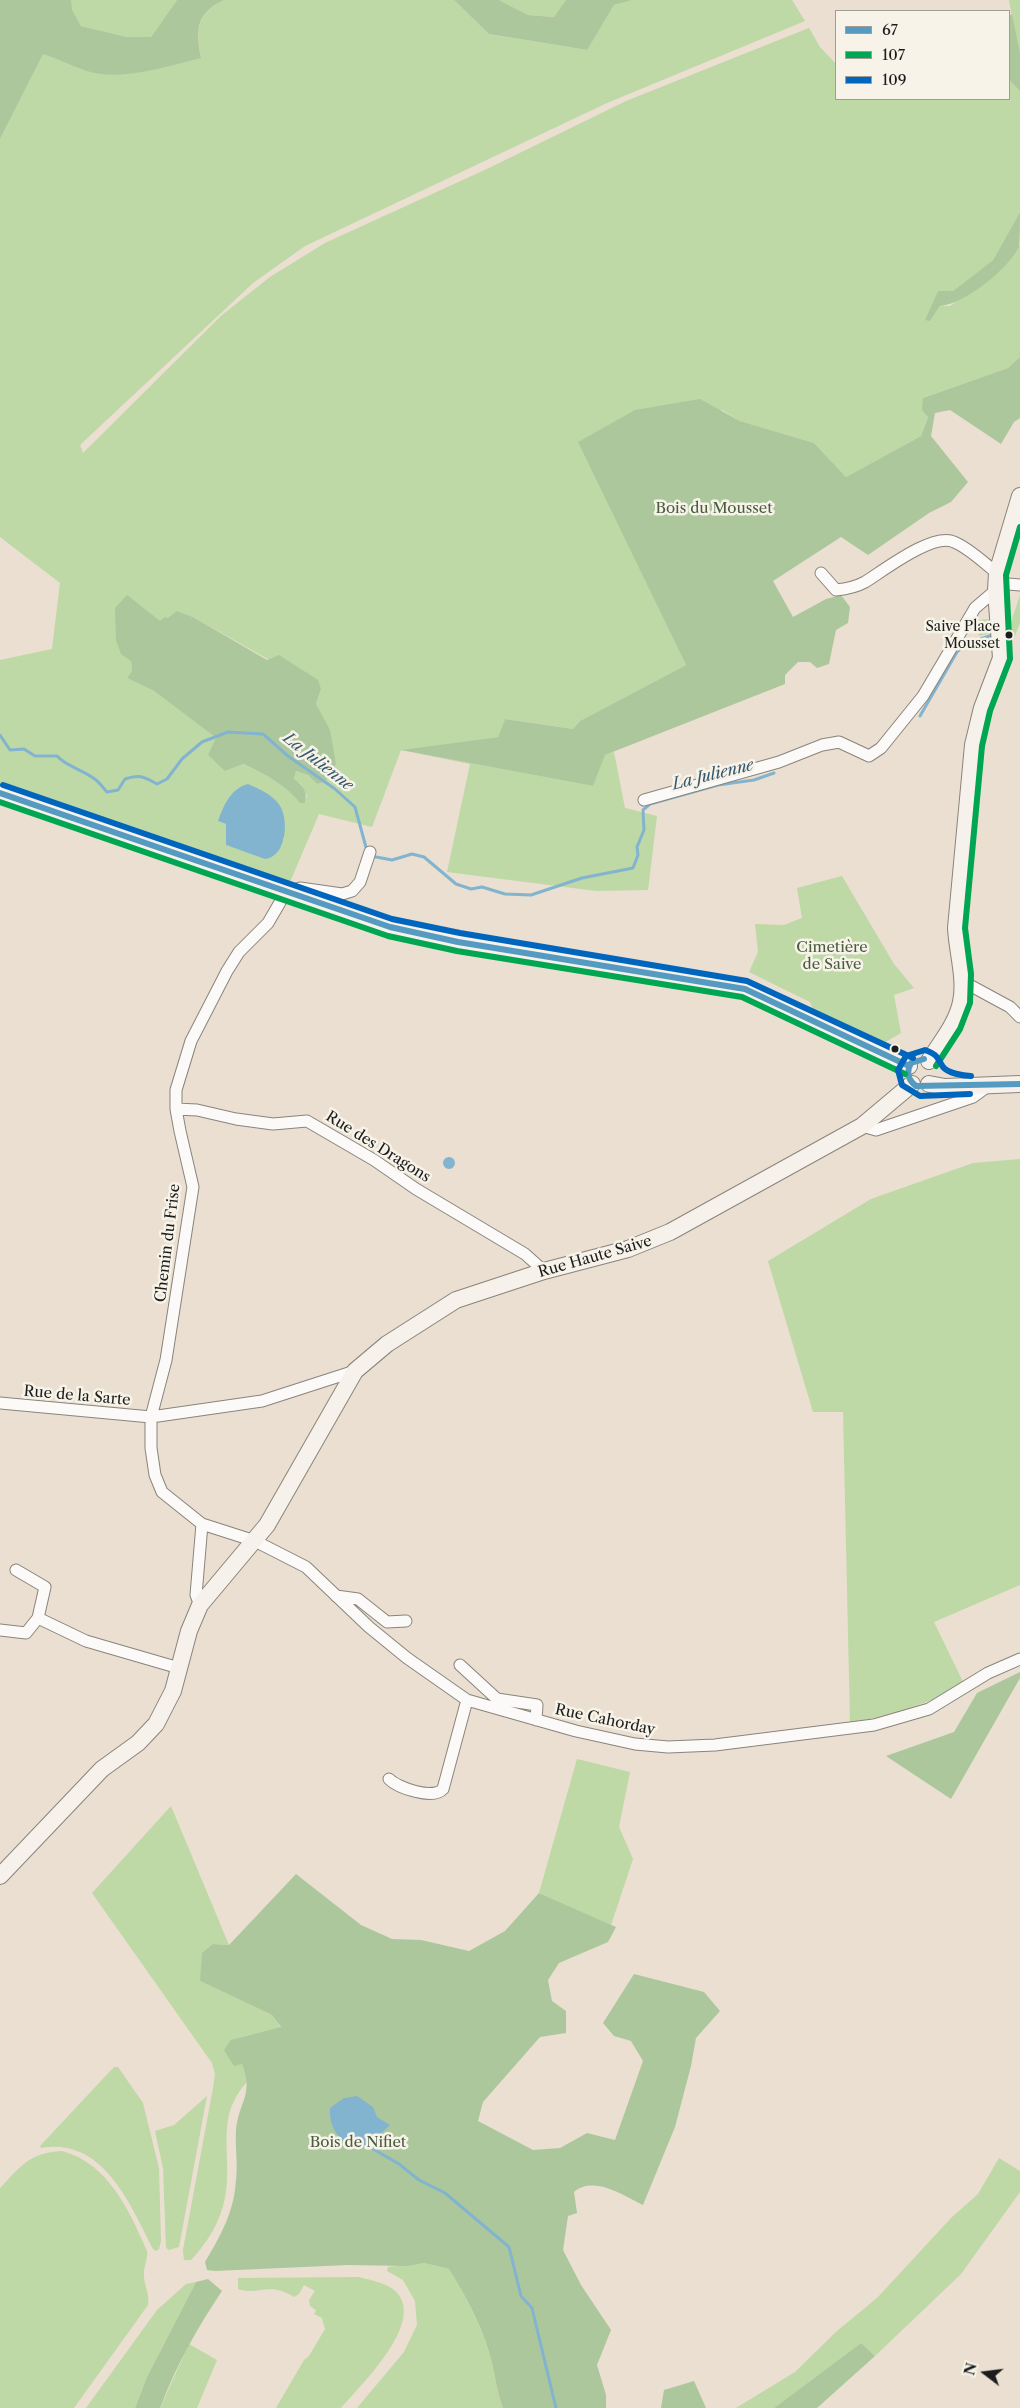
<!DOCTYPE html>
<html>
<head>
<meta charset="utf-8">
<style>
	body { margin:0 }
	#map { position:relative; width:1020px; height:2408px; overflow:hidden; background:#eadfd0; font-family:"Libre Caslon Text",serif }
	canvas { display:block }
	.legend { position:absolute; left:835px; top:10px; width:175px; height:90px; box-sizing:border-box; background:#f7f3e8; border:1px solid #9f9d96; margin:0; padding:6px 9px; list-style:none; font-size:15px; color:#1c1c1c }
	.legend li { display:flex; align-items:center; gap:10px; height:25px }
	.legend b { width:25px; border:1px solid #9f9d96 }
	.north { position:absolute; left:960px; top:2348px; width:50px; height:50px; -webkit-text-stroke:4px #f7f3e8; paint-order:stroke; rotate:285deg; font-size:14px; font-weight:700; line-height:20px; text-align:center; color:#1c1c1c }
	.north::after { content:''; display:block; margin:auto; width:18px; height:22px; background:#1c1c1c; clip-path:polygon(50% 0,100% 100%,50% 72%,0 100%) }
</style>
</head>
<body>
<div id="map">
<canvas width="1020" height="2408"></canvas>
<ul class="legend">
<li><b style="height:6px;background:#559ac0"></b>67</li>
<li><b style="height:6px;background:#00a651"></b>107</li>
<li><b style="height:6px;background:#0065bd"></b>109</li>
</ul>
<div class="north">N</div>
</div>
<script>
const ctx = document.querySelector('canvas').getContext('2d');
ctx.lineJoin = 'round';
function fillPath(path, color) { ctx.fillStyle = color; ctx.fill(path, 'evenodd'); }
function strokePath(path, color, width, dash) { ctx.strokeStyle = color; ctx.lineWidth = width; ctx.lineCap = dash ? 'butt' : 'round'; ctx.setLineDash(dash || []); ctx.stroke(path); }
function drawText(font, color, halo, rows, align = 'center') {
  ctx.font = font + ' "Libre Caslon Text",serif'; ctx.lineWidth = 5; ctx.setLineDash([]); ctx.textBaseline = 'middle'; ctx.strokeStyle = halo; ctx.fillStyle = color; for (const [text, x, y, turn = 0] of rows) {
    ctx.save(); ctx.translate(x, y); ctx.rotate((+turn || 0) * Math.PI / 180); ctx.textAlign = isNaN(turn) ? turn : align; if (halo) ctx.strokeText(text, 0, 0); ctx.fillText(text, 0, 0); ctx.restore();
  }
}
fillPath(new Path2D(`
	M71 0H177L151 37H127L81 26 71 10Z
	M224 0H454L489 34 586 50 614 5 633 0H792L805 21 607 103 305 246 253 283 80 445 83 453 222 315 270 277 325 243 489 168 626 101 809 28 820 47 836 64V99H1009V80L1020 91V212L993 260 953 291H938L930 321 940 306H950L1010 260 1020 245V357L1008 368 923 398 928 416 921 436 846 477 814 443 740 421 722 410 579 442 686 665 580 721 573 729 505 719 498 737 403 750 593 786 604 755 614 752 625 808 657 816 648 890 596 891 447 872 470 764 401 750 372 827 319 814 290 882 0 785V660L52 649 60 583 0 537V139L43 53 88 71 201 57C196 29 196 14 224 0ZM177 611 193 617 321 689 316 704 336 764 325 782 317 784 308 775 296 771 294 779 301 784 307 796 305 803H300C284 784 265 774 242 764L225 771 216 738 154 691 127 678 132 671 131 661ZM231 794 281 808 284 840 244 851 226 845V824L218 821Z
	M499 0H566L555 17 528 15Z
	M1009 0H1020V54L1018 53Z
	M1020 595V623L1014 638 1005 640Z
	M989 619 991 633 979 636 977 620Z
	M842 876 894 964 914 988 894 995 901 1033 882 1044 814 1011 810 1002 749 972 758 952 755 924 784 925 802 918 797 888Z
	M1020 1159V1585L934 1622 965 1686C928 1702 890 1718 850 1722L843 1412H813L768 1261 871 1199 973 1163Z
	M577 1759 630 1772 619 1827 633 1859 611 1925 539 1893Z
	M171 1806 229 1945 213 1944 200 1981 272 2015 281 2028 242 2037V2063L248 2080C244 2086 238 2092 235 2099 219 2128 232 2165 225 2197 221 2221 207 2243 191 2260H184L183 2250 213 2088 215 2074 212 2063 92 1893Z
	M114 2067H118L143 2103 159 2168 161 2241 159 2249 156 2251 153 2249C130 2204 103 2137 41 2148L40 2146Z
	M207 2096 179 2247 169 2250 166 2248 163 2168 155 2131 174 2125Z
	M62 2151C108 2163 129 2210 147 2251 148 2260 143 2267 144 2276 144 2286 150 2294 148 2305L74 2408H0V2188C21 2166 29 2153 62 2151Z
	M999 2158 1020 2171V2192L961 2274 875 2356 861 2343 774 2408H736L795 2372 837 2331 877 2298 952 2217 978 2194Z
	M424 2263 449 2269C465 2295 480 2323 489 2352 495 2371 496 2390 503 2408H357L404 2352 417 2325 415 2301 403 2280 387 2271 388 2267Z
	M358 2277C370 2280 384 2282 394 2290 429 2319 361 2385 341 2408H276L304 2360 309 2356 325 2329 322 2318 314 2314 316 2310 310 2306 309 2300 315 2291 304 2285 299 2294 294 2297C268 2281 260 2296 238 2289V2278Z
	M196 2282 147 2377 135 2408H86L157 2310 186 2284Z
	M189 2344 217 2360 197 2408H160Z`), '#bed8a6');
fillPath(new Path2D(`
	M0 0H71L72 10 81 26 127 37H151L177 0H224C195 14 196 30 201 58 166 66 122 82 87 71 72 66 58 59 43 54L0 139Z
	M454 0H499L528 15 554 17 566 0H633L614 5 587 50 489 34Z
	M1012 14 1020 54V91L1009 80V16Z
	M1020 212C1020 222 1020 238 1019 247 1008 269 965 304 940 306L930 321 925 320 938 291H953L993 260Z
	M1020 357V418L1014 422 1001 444 950 410 935 413 931 436 968 482 951 502 929 513 868 555 841 537 773 581 793 617 826 599 841 595 850 607 848 623 836 630 829 664 817 668 810 662H798L785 675V684L605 755 593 786 401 750 498 737 505 719 573 729 580 721 686 665 578 442 635 410 700 399 740 421 814 443 846 477 921 436 928 417 922 410 923 398 1008 368Z
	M127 595 160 621 165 617 168 618 177 611 193 617 267 660 279 655 318 680 321 689 316 704 330 730 336 764 325 782 317 784 308 775 296 771 294 779C303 785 308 792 305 803H300C284 784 265 774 243 764L225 771 208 755 216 738 154 691 127 678 132 671 131 661 121 654 116 640 115 608Z
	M1020 1672V1678L951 1799 886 1756 954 1732 977 1693Z
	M296 1874 361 1925 392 1939 421 1940 469 1951 505 1931 539 1893 616 1927 608 1942 559 1963 548 1980 552 2001 566 2011V2033L540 2037 483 2102 478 2121 533 2150 560 2148 587 2133 615 2140 643 2061 631 2041 614 2036 603 2023 634 1974 704 1992 720 2011 696 2038 691 2066 675 2127 643 2205C624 2196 594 2175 574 2192L577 2213 568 2216 563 2250 581 2285 611 2330 597 2365 606 2395V2408H503C496 2390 495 2371 489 2352 480 2322 465 2295 449 2269L424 2263 407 2266 348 2265 214 2271 207 2270 205 2262C221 2235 234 2212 236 2180 238 2164 235 2147 236 2130 239 2101 254 2095 242 2064L234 2066 224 2050 231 2040 281 2027 272 2015 200 1981 202 1953 213 1944 229 1945Z
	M208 2279 222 2291C197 2328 176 2366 160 2408H135L147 2377 196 2282Z
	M861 2343 875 2356 817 2408H774Z
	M694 2381 706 2408H661L664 2390Z`), '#adc79c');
fillPath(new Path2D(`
	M248 784C259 789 271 794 278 803 290 817 287 857 265 859L226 845V824L218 821C224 805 230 789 248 784Z
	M443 1163a6 6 0 1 1 12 0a6 6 0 1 1-12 0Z
	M357 2096 373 2107 377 2117 390 2125 368 2146H348C336 2135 329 2126 330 2108L344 2098Z`), '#83b4cf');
strokePath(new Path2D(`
	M920 716 957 652 966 644 992 635
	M0 735 10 750 24 749 35 756H57C67 767 84 770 96 780 100 783 103 788 107 792L118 790 125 779C140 774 144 777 157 784L167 779 182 759 202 742 228 732 263 734 288 756 335 789 355 807 367 851
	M371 856 392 860 412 854 424 857 456 884 471 889 482 887 505 894 531 895 582 878 633 868 638 855 637 847 644 830 643 810 650 804 718 785 754 780 774 773
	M368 2146 399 2164 419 2180 445 2193 509 2247 521 2296 532 2308 556 2408`), '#83b4cf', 3);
const street = new Path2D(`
	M821 573 836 590C846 589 856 587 865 582 883 571 933 532 954 542 969 548 984 563 997 573
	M997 583 1020 585
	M644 800 779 762 822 745 839 742 869 756 881 748 923 696 975 608 996 590
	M370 852 360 882 352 891 342 894 300 888 286 892 268 923 239 952 227 971 191 1041 176 1090V1109L180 1131 193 1187 166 1360 151 1417V1448L155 1475 162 1492 202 1524 255 1541 306 1567 369 1627 407 1658 467 1700 576 1731 635 1744 668 1747 715 1745 874 1725 929 1709 988 1673 1020 1659
	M962 981 1010 1007 1020 1017
	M176 1109 197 1110 236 1119 273 1124 307 1121 374 1160 416 1189 525 1254 544 1271
	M862 1126 876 1130 973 1097 988 1086
	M0 1403 151 1417 262 1401 355 1371
	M336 1596 358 1599 387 1622 406 1621
	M200 1605 196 1595 202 1524
	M38 1618 86 1641 179 1668
	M0 1630 26 1633 38 1618 45 1587 16 1570
	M460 1665 497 1699 537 1705 536 1720
	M389 1779C398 1788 433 1800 443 1789L467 1700`);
const secondary = new Path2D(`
	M0 793 390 927 458 942 584 961 745 989 909 1066
	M929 1061C940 1043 957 1023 961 1002 966 979 957 951 956 928L973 745 982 708 1001 658 996 590 997 573 1020 496
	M929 1084 945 1087 1020 1084
	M0 1876 102 1769 138 1743 156 1724 173 1691 189 1631 200 1605 267 1525 355 1371 387 1344 456 1300 544 1271 628 1249 670 1232 862 1126 912 1084`);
strokePath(street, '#89847c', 13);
strokePath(secondary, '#89847c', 18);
strokePath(street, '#fcfaf8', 11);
strokePath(secondary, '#f6f1ea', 16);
strokePath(new Path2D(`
	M0 793 390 927 458 942 745 989 909 1066
	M924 1059 911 1063C906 1072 908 1080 916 1086L1020 1084`), '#559ac0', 6);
strokePath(new Path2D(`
	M0 802 388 936 457 951 742 997 905 1074
	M936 1066 960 1029 970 1003 971 974 965 928 982 746 990 711 1010 659 1006 575 1020 527`), '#00a651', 6);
strokePath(new Path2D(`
	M3 785 392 919 460 933 747 981 913 1058
	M970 1094 920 1096 902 1085 898 1070 906 1056 925 1050C940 1056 936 1057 943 1067 948 1073 963 1076 971 1076`), '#0065bd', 6);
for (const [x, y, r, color] of [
	[1009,635,4.5,"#1c1c1c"],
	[895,1049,4.5,"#1c1c1c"]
]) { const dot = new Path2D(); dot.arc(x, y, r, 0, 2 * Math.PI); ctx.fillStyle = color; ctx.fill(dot); strokePath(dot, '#f7f3e8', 2); }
drawText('14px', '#1c1c1c', '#f7f3e8', [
	["Saive Place",1000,627],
	["Mousset",1000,644]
], 'right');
drawText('15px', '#485c40', '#f7f3e8', [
	["Bois du Mousset",714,509],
	["Cimetière",832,948],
	["de Saive",832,965],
	["Bois de Nifiet",358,2143]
]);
drawText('15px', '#1c1c1c', '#f7f3e8', [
	["Rue des Dragons",378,1147,32],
	["Chemin du Frise",168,1243,-83],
	["Rue Haute Saive",595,1257,-16],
	["Rue de la Sarte",77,1396,5],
	["Rue Cahorday",605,1720,12]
]);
drawText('italic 16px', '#37586d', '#f7f3e8', [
	["La Julienne",318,762,38],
	["La Julienne",713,775,-14]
]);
</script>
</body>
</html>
